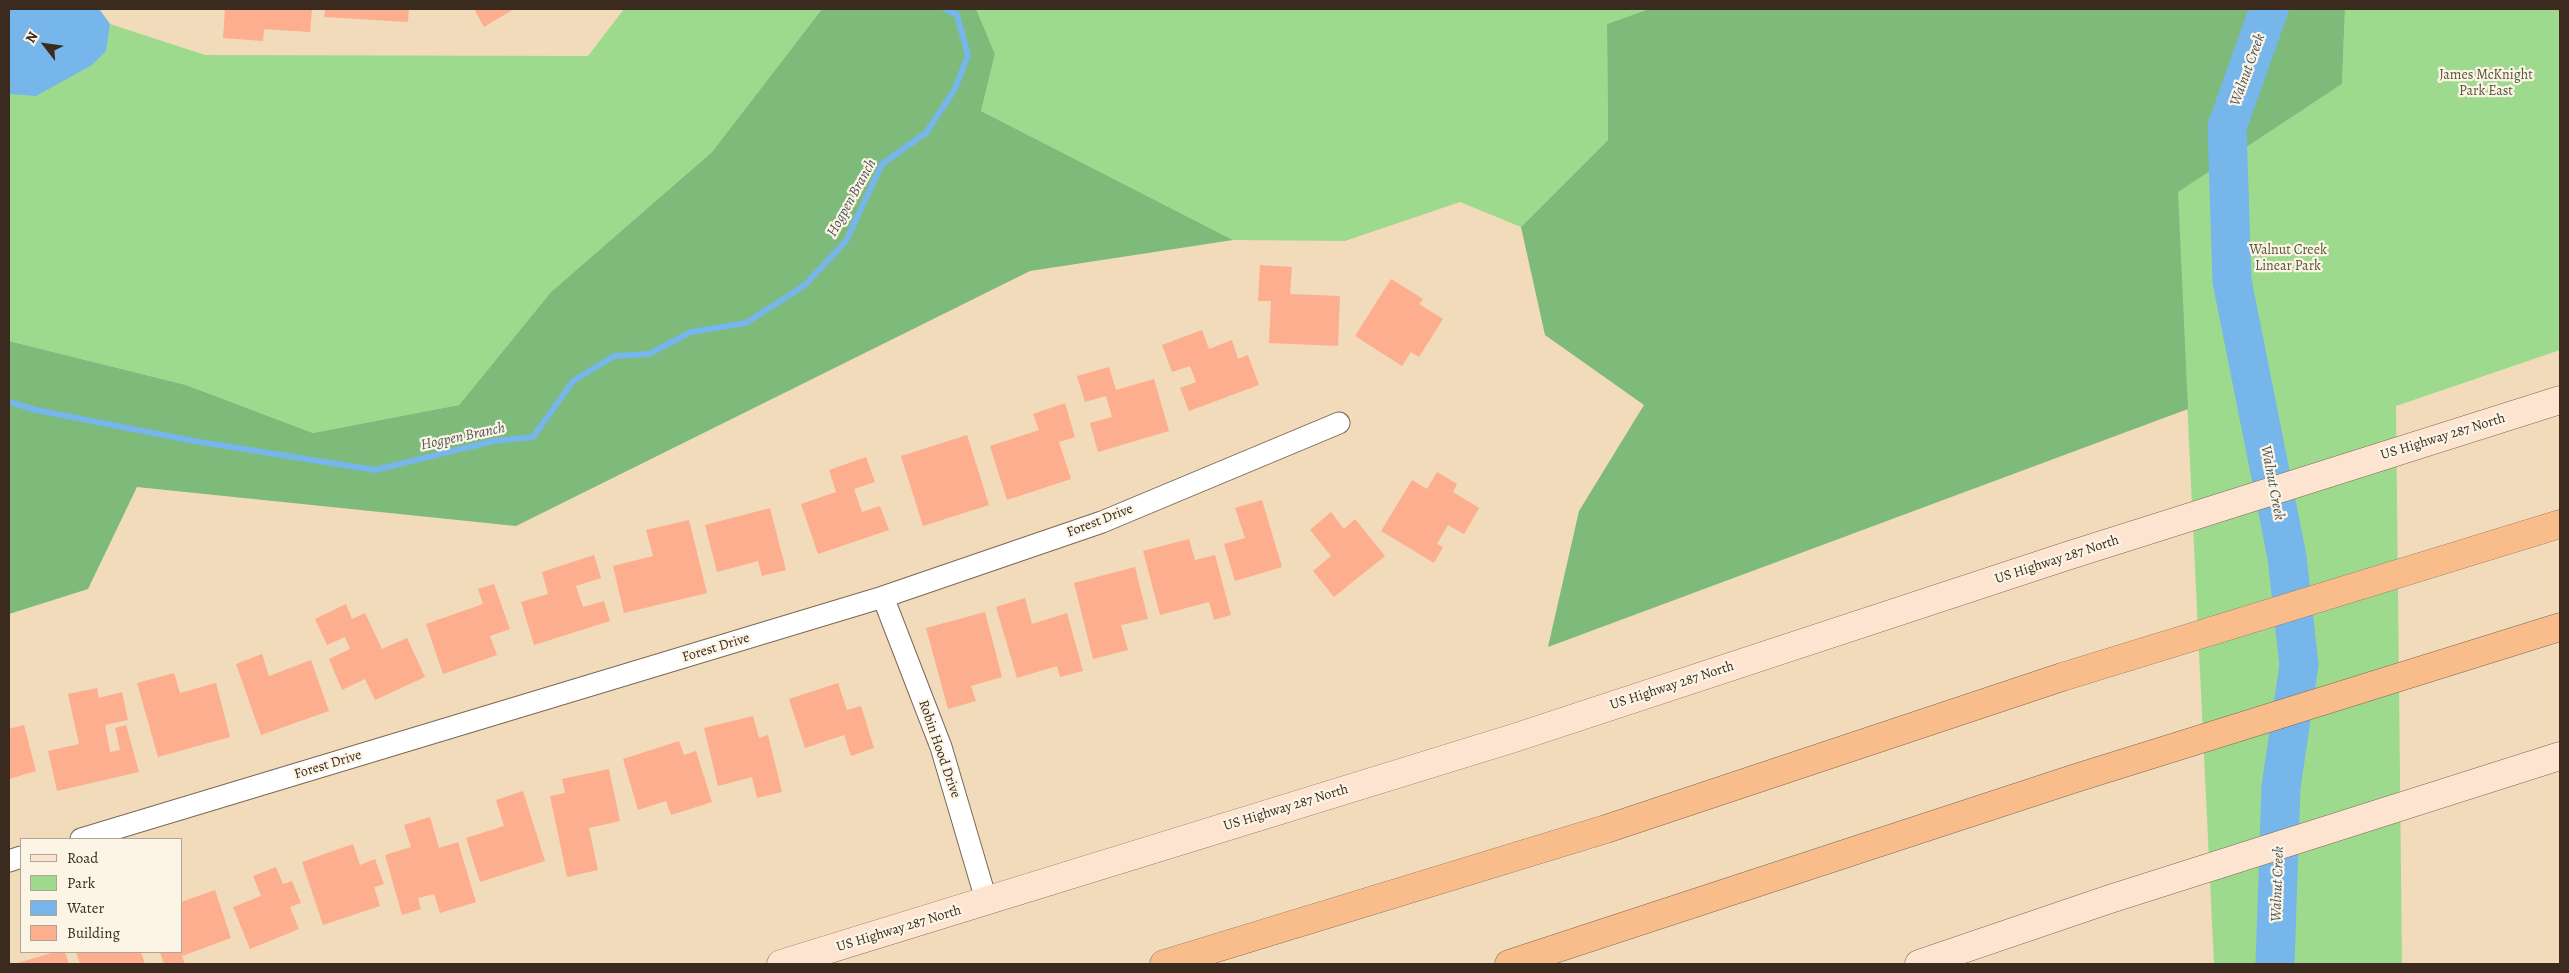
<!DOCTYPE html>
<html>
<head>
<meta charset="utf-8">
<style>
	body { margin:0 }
	#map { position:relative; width:2569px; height:973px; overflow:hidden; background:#f1dbbb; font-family:Alegreya,serif }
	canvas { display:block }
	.frame { position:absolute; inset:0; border:10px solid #3b2a1e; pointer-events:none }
	.legend { position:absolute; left:20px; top:838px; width:162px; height:115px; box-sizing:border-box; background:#fcf5e5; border:1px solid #afa495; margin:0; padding:6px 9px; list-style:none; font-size:15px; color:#3b2a1e }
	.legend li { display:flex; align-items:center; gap:10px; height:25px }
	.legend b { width:25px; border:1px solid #afa495 }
	.north { position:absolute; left:20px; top:20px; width:50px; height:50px; -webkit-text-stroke:4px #fcf5e5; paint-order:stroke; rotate:300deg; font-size:14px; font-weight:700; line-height:20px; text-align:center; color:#3b2a1e }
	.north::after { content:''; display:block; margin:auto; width:18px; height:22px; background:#3b2a1e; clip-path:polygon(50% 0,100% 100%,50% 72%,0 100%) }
</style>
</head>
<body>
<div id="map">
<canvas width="2569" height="973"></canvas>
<div class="frame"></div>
<ul class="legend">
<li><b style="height:6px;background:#fde4d1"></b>Road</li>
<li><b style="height:14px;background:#9eda8e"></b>Park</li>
<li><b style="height:14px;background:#76b6ea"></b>Water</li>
<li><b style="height:14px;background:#fdae8e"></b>Building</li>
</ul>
<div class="north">N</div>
</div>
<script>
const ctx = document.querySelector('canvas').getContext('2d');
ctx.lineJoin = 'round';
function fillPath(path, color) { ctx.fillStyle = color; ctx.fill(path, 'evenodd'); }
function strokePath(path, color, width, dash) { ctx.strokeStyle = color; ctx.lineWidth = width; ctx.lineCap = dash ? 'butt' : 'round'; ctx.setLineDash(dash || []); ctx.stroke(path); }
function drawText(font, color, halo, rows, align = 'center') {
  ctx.font = font + ' Alegreya,serif'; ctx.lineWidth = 4.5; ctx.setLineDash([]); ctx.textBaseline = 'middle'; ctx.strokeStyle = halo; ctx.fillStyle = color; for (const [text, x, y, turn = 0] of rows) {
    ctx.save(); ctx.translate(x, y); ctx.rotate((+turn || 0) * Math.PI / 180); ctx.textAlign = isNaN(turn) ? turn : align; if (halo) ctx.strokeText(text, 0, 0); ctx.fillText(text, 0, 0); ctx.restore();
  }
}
fillPath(new Path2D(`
	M9 9H99L110 24 205 55 588 56 624 9H822L712 152 551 292 459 405 313 433 186 385 9 341Z
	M976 9H1649L1607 24 1608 140 1521 227 1460 202 1345 241 1233 240 981 111 995 54Z
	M2345 9H2560V350L2396 406 2402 964H2214L2177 192 2342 84Z`), '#9eda8e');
fillPath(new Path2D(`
	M822 9H976L995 54 981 111 1233 240 1030 271 516 526 137 487 88 589 9 614V341L186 385 313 433 459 405 551 292 712 152Z
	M1649 9H2345L2342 84 2178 192 2188 409 1548 647 1579 511 1644 405 1545 335 1521 227 1608 140 1607 24Z`), '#7eba79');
fillPath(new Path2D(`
	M9 9H99L110 24 106 51 92 65 36 96 9 94Z`), '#76b6ea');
strokePath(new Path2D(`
	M9 402 36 410 194 441 375 470 494 441 533 437 573 381 614 356 649 354 691 332 746 323 805 285 846 241 882 164 926 133 955 89 968 55 957 15 946 9`), '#76b6ea', 6);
strokePath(new Path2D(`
	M2269 9 2227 127 2232 281 2287 557 2299 665 2281 787 2275 964`), '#76b6ea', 39);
fillPath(new Path2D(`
	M225 9H312L310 32 264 29 263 41 223 38Z
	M325 9H409L408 22 324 17Z
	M474 9H514L484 27Z
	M1260 265 1292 267 1290 294 1340 296 1338 346 1269 343 1271 301H1258Z
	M1391 279 1423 299 1419 304 1443 319 1419 357 1411 352 1402 366 1355 336Z
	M1202 330 1209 349 1232 340 1238 359 1248 355 1259 385 1189 411 1180 388 1196 382 1190 366 1172 372 1162 345Z
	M1109 367 1116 390 1154 379 1169 431 1098 452 1090 423 1112 417 1106 396 1085 402 1077 376Z
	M1065 403 1075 437 1059 442 1071 479 1007 500 990 446 1039 430 1033 414Z
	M967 435 989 505 923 526 901 456Z
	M866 457 875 482 854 489 862 512 880 506 889 530 818 554 801 504 836 492 829 470Z
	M1437 472 1457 484 1453 492 1479 508 1464 534 1448 525 1437 544 1443 547 1434 563 1381 531 1412 480 1427 489Z
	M1262 500 1282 567 1235 581 1224 544 1245 538 1235 508Z
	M770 508 786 570 762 576 758 561 717 572 705 525Z
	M1331 512 1344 529 1355 519 1385 556 1334 597 1313 571 1331 556 1310 530Z
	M689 520 707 593 624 613 613 566 653 556 646 530Z
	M1189 539 1195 560 1215 555 1231 615 1214 620 1209 602 1160 615 1143 551Z
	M594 555 601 578 576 586 583 607 604 601 610 621 534 645 521 602 548 594 542 572Z
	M1135 567 1148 619 1121 625 1128 650 1093 659 1074 583Z
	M494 584 510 629 490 636 497 655 443 674 426 624 483 604 478 589Z
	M1025 598 1032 624 1067 613 1083 671 1060 677 1057 666 1017 678 996 607Z
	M346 604 352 619 365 613 382 649 407 638 425 677 375 700 365 679 342 690 329 659 350 649 345 637 327 645 315 619Z
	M985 612 1002 677 971 686 976 701 948 709 926 628Z
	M262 654 269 676 311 660 329 711 261 735 236 664Z
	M174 673 180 693 216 683 230 737 158 757 137 683Z
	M838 683 847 710 861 706 874 748 851 756 844 735 805 748 789 699Z
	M97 688 99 698 122 692 128 720 105 725 110 752 120 750 115 728 126 725 139 772 57 791 48 751 79 744 68 694Z
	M753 716 759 738 768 735 782 792 757 798 752 777 718 786 704 728Z
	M24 725 36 771 9 779V729Z
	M679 741 684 755 696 751 712 802 671 815 666 801 638 810 623 759Z
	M609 769 620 821 589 828 598 870 567 877 550 796 565 793 562 779Z
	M523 791 545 861 480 882 466 838 504 826 496 800Z
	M430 817 439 848 458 842 476 902 440 913 434 894 418 898 421 909 402 915 385 855 411 847 404 825Z
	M353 844 360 865 375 859 384 884 374 887 380 906 323 925 302 862Z
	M276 867 283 884 292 881 301 903 290 907 299 929 250 949 233 907 261 896 253 876Z
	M215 890 231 938 182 956 185 964H164L160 952H181V902Z
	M55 952H65L69 964H14Z
	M76 952H141L145 964H80Z`), '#fdae8e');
const minor = new Path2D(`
	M883 597 941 747 987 903
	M81 839 883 597 1102 522 1339 423
	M9 861 21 857`);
const secondary = new Path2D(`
	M781 964 1514 738 2067 556 2560 400
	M1919 964 2110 899 2560 756`);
const motorway = new Path2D(`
	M1164 964 1606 829 2062 677 2560 524
	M1509 964 2076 778 2560 627`);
strokePath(minor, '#7b6855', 23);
strokePath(secondary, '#7b6855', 29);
strokePath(motorway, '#7b6855', 29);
strokePath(minor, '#fff', 21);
strokePath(secondary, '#fde4d1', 28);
strokePath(motorway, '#f9bc8b', 28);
drawText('14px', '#54563a', '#fcf5e5', [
	["James McKnight",2486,76],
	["Park East",2486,92],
	["Walnut Creek",2288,251],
	["Linear Park",2288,267]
]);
drawText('14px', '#3b2a1e', '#fcf5e5', [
	["US Highway 287 North",2443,437,-17],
	["Forest Drive",1100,521,-21],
	["US Highway 287 North",2057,560,-18],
	["Forest Drive",716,648,-17],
	["US Highway 287 North",1672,686,-18],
	["Robin Hood Drive",939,749,71],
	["Forest Drive",328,765,-17],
	["US Highway 287 North",1286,808,-17],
	["US Highway 287 North",899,929,-17]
]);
drawText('italic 15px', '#4d545b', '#fcf5e5', [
	["Walnut Creek",2248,70,-70],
	["Hogpen Branch",852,198,-61],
	["Hogpen Branch",463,437,-12],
	["Walnut Creek",2272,483,79],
	["Walnut Creek",2278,884,-88]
]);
</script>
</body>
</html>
